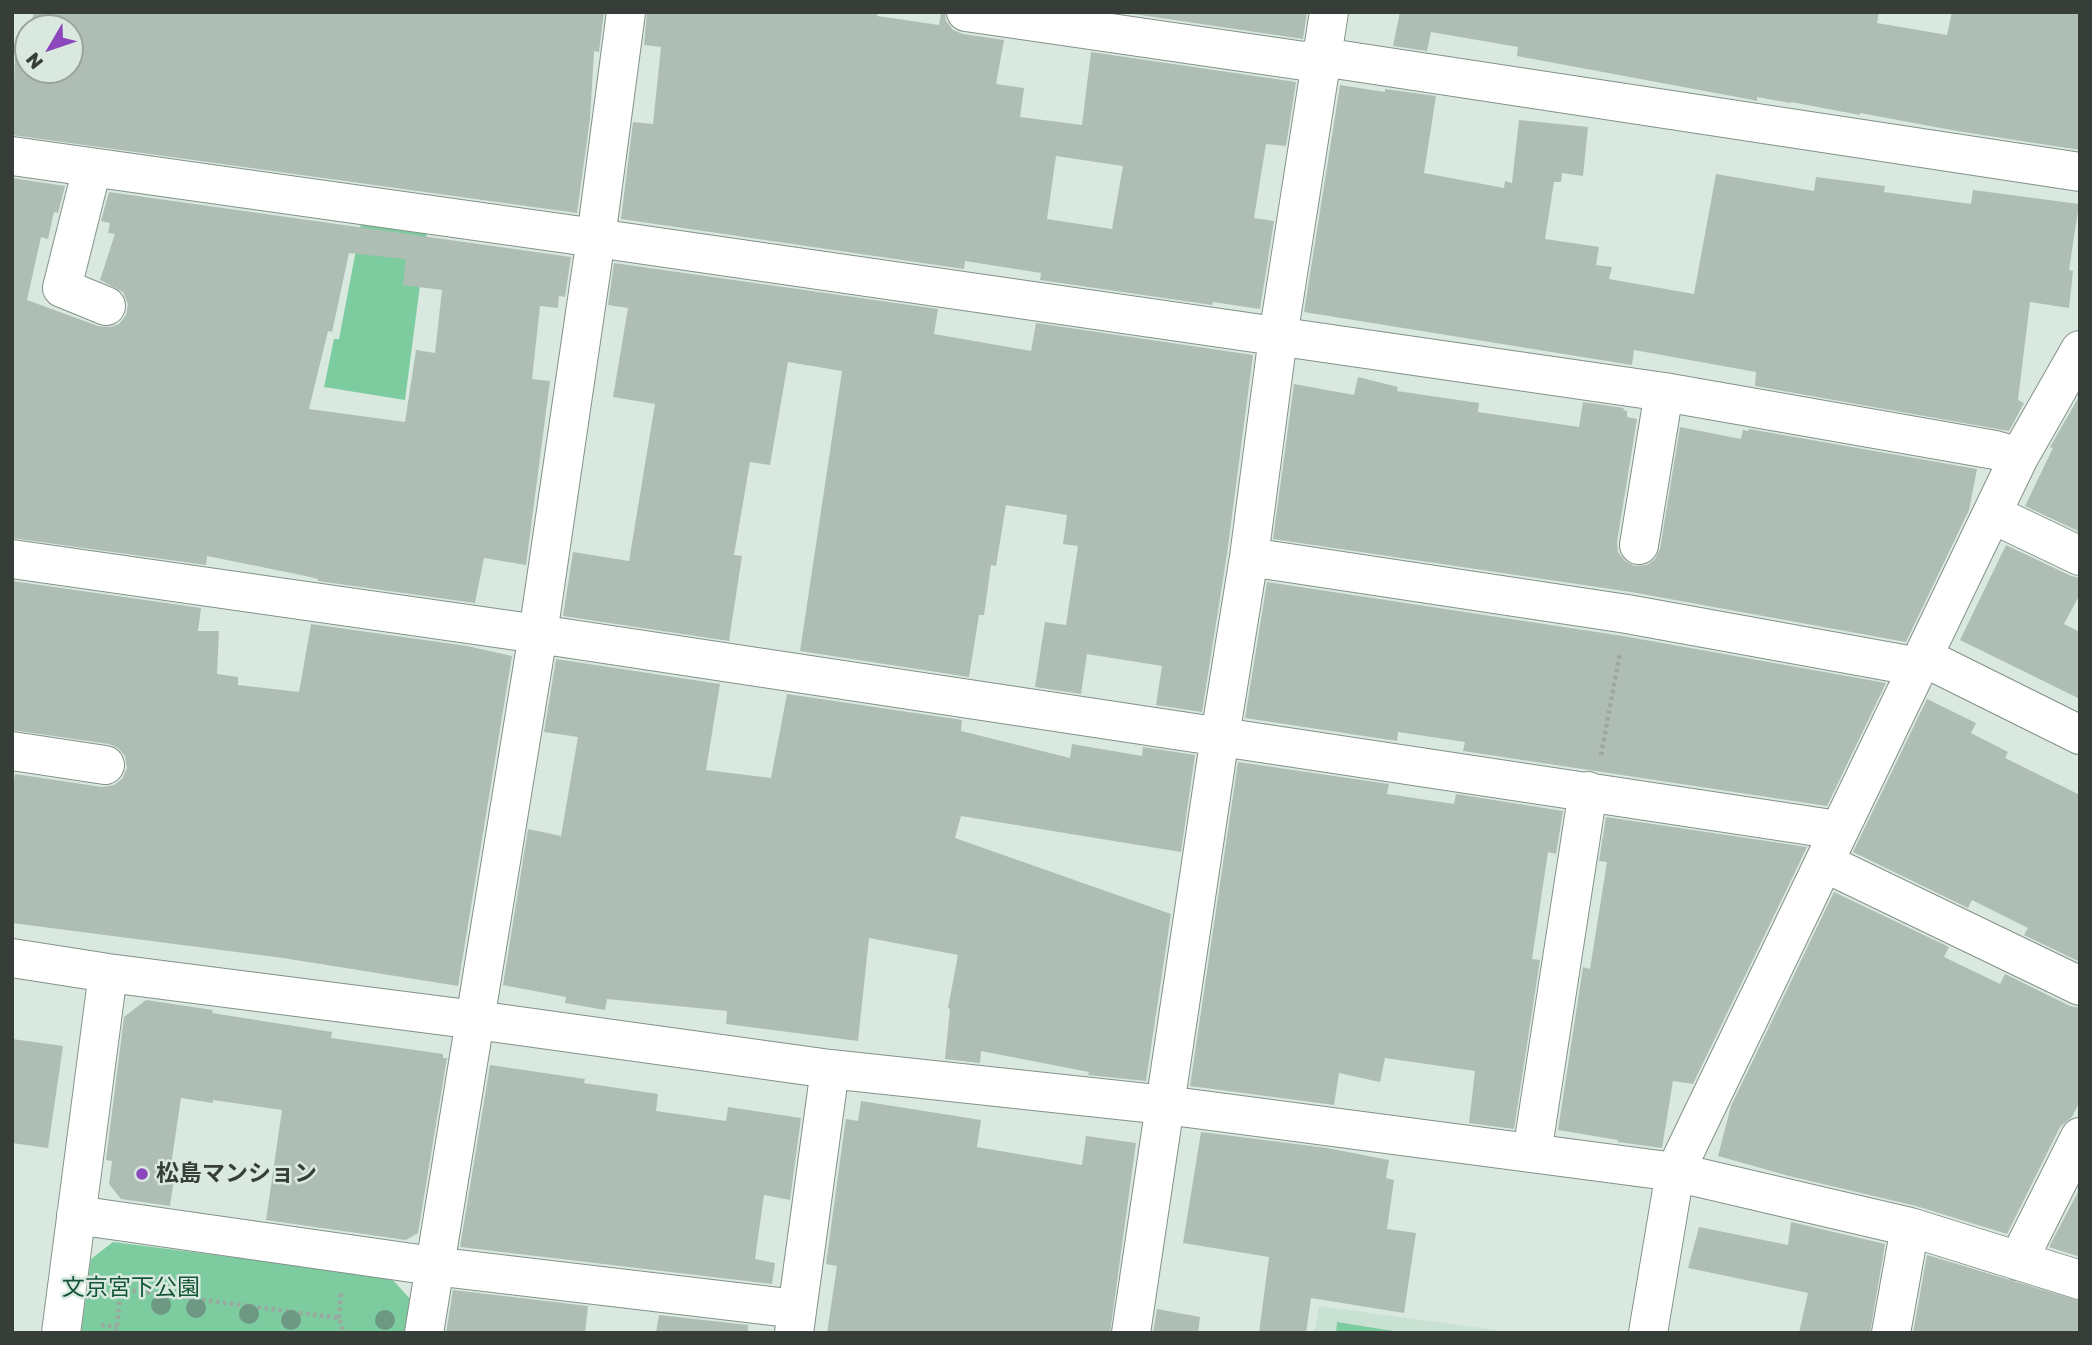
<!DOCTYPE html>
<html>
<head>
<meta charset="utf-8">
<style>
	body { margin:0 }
	#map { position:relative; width:2092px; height:1345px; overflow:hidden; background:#d9e9df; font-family:"Golos Text",sans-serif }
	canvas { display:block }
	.frame { position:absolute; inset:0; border:14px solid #373e3a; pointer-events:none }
	.north { position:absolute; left:14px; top:14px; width:70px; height:70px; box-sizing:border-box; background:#d9e9df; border:2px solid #98a59d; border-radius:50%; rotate:231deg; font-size:19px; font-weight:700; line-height:28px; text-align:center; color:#373e3a }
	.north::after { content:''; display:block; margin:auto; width:24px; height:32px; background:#8b47bb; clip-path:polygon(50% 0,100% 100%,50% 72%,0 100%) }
</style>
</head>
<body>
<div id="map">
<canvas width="2092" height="1345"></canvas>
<div class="frame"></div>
<div class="north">N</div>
</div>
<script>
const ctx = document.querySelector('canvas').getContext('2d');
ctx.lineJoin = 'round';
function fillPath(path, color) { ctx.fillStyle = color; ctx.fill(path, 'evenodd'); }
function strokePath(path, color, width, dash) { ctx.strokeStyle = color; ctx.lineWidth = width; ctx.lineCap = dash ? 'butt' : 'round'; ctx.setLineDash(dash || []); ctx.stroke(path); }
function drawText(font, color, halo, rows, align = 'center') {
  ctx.font = font + ' "Golos Text","Noto Sans JP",sans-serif'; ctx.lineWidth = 5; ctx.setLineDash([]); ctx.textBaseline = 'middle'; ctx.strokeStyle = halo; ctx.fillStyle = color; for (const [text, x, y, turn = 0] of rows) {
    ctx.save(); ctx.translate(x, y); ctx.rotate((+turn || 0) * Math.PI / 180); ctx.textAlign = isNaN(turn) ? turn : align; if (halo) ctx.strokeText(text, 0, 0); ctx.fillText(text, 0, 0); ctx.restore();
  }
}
fillPath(new Path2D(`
	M1319 1306 1517 1333H1314Z`), '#c9e1d2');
fillPath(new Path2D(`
	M361 224 427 232 405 400 324 387 334 339H339Z
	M113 1242 390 1277 412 1301 407 1333H81L91 1259Z
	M1337 1322 1406 1333H1336Z`), '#7dcca0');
fillPath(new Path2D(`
	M34 12H604L599 52 594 51 590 119 577 213 12 135 15 59H21L28 34V70H70V28H30Z
	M647 12H878L877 16 939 25 941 13H945L946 21 953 30 963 34 1004 40 996 84 1024 88 1020 117 1082 125 1091 52 1296 82 1286 146 1266 144 1254 218 1274 221 1260 309 1213 302 1212 305 1040 280 1041 273 965 261 964 269 621 219 633 122 653 124 661 47 644 45ZM1056 156 1123 166 1112 229 1047 219Z
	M1120 12H1307L1303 39Z
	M1400 12H1879L1877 23 1947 35 1952 12H2080V150L1957 131 1860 113V115L1791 102 1790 103 1757 97V101L1753 100 1517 56 1518 47 1431 32 1427 51 1393 46Z
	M1340 85 1385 92V89L1436 96 1424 173 1504 188 1505 181 1512 183 1519 120 1588 127 1583 176 1562 173 1561 182H1554L1545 239 1599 247 1596 265 1612 267 1609 279 1694 294 1716 174 1814 191 1816 177 1885 186 1884 192 1971 204 1973 190 2079 204 2069 270 2073 271 2069 308 2030 302 2018 400 2024 403 2009 431 1755 386 1756 372 1634 350 1632 365 1304 312Z
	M12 178 65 186 58 213 54 212 48 239 41 237 27 300 98 326 110 327 119 324 126 315 128 304 123 292 100 280 115 234 108 233 110 223 101 221 109 192 571 257 565 297 559 296 558 308 540 306 532 379 550 381 526 565 484 558 475 603 318 581V579L306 576 207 556 206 565 12 538ZM349 253 406 259 403 285 442 290 435 353 416 350 405 422 309 409 328 331 332 332Z
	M614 263 938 309 934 334 1031 351 1036 323 1253 355 1227 554 1202 712 1156 705 1162 666 1087 654 1081 694 1035 687 1045 622 1066 625 1078 546 1063 544 1067 515 1006 505 996 566 991 565 984 615H979L969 677 800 651 842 371 788 362 770 465 750 462 734 555 742 556 729 641 563 616 573 552 629 561 655 404 613 397 628 308 608 305Z
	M1358 377 1398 387 1397 391 1479 403 1478 412 1579 427 1583 402 1624 408 1623 410 1627 411V417L1637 419 1617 542 1618 552 1625 561 1635 566 1647 565 1655 559 1660 549 1680 427 1741 439 1743 430 1748 431 1749 429 1977 469 1969 510 1906 642 1631 592 1273 539 1294 384 1354 395Z
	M2080 395V532L2025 506 2053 448 2050 447Z
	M2006 545 2071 576 2080 578V594L2064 624 2080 632V699L1960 640Z
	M12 581 201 608 198 631H219L217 674 238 677V685L299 692 311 624 467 646 512 656 458 986 283 958 12 923V798L15 774 102 787 114 785 122 779 127 768 125 756 118 748 109 744 12 730Z
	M1267 582 1623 636 1886 683 1827 806 1463 751 1465 742 1398 732 1397 741 1245 718Z
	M556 659 720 684 706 770 771 778 787 694 962 720 961 731 1070 758 1072 744 1142 756 1143 747 1195 755 1181 852 961 816 955 838 1171 914 1146 1081 1088 1075 1089 1072 981 1051 980 1063 945 1059 950 1009 948 1008 958 955 869 938 858 1041 726 1024 727 1011 607 999 605 1010 565 1003 566 997 503 985 528 829 561 836 578 737 544 732Z
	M1927 699 1976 723 1971 733 2008 752 2005 758 2080 795V962L2024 935 2028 928 1972 900 1968 908 1853 852Z
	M1238 762 1389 784 1387 794 1454 804 1456 794 1563 811 1556 854 1548 852 1532 959 1540 960 1514 1129 1469 1123 1475 1071 1385 1058 1380 1082 1339 1073 1334 1105 1190 1086Z
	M1606 817 1807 847 1693 1084 1673 1081 1662 1148 1618 1142V1140L1558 1130 1583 967 1590 969 1607 862 1599 861Z
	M1834 892 1949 947 1944 957 2000 984 2005 974 2070 1006 2080 1008V1101L2072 1117 2060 1127 2007 1234 1916 1206 1789 1176 1718 1156 1731 1106Z
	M146 1000 213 1010 212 1013 332 1032 331 1038 443 1054V1058H447L418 1233 406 1240 266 1220 282 1110 213 1100V1103L181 1098 171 1165H176L170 1206 121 1199 109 1184 112 1161 106 1160 124 1017Z
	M12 1039 63 1046 48 1148 12 1143Z
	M490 1065 585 1079 584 1083 658 1094 656 1111 726 1121 728 1107 801 1118 790 1200 764 1195 755 1259 775 1263 772 1284 460 1247Z
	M861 1101 981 1120 977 1147 1082 1165 1086 1136 1136 1143 1110 1333H827L837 1266 826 1264 845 1124 846 1119 858 1121Z
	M1201 1132 1327 1148 1389 1160 1386 1178 1394 1180 1387 1229 1416 1233 1404 1313 1311 1298 1306 1333H1259L1269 1257 1183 1243Z
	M2080 1188V1257L2049 1247Z
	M1791 1222 1885 1244 1870 1333H1799L1808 1293 1688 1268 1699 1227 1788 1245Z
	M1927 1255 2080 1301V1333H1913Z
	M453 1290 588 1306 585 1333H446Z
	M1157 1309 1200 1317 1198 1333H1153Z
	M659 1315 748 1325V1333H656Z`), '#afbeb5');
const minor = new Path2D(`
	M966 12 1304 61 1322 57 2080 172
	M12 156 596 238 1664 392 1995 450 2019 457
	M92 168 62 288 106 306
	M1992 514 2080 556
	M1639 545 1664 392
	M1249 557 1627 614 1919 667
	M12 559 538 634 1838 830
	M1923 657 2080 735
	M12 751 105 765
	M1825 863 2080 986
	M12 958 108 973 476 1020 830 1069 1165 1105 1675 1172 1910 1227 2080 1280
	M1532 1153 1588 791
	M76 1215 433 1266 797 1309
	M2018 1261 2080 1137
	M61 1333 108 973
	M424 1333 538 634 596 238 626 12
	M794 1333 830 1069
	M1131 1333 1220 736 1249 557 1278 337 1329 12
	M1648 1333 1675 1172 2019 457 2080 350
	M1891 1333 1910 1227`);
strokePath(minor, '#839289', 40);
strokePath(new Path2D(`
	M1601 755 1620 653
	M339 1318 341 1291
	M101 1325 117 1327
	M116 1333 121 1289 339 1318 344 1333`), '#9ba8a0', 4.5, [3.5, 3.5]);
strokePath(minor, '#fff', 38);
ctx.fillStyle = '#6d9883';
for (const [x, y] of [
	[161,1305],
	[196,1308],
	[249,1314],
	[291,1320],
	[385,1320]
]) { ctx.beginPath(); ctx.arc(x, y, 10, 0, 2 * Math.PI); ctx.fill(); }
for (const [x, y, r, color] of [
	[142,1174,7,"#8b47bb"]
]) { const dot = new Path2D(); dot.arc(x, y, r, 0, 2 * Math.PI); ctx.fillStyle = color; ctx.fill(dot); strokePath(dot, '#d9e9df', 2.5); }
drawText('bold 23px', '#373e3a', '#d9e9df', [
	["松島マンション",156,1174]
], 'left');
drawText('23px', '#155537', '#d9e9df', [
	["文京宮下公園",131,1288]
]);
</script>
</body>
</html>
